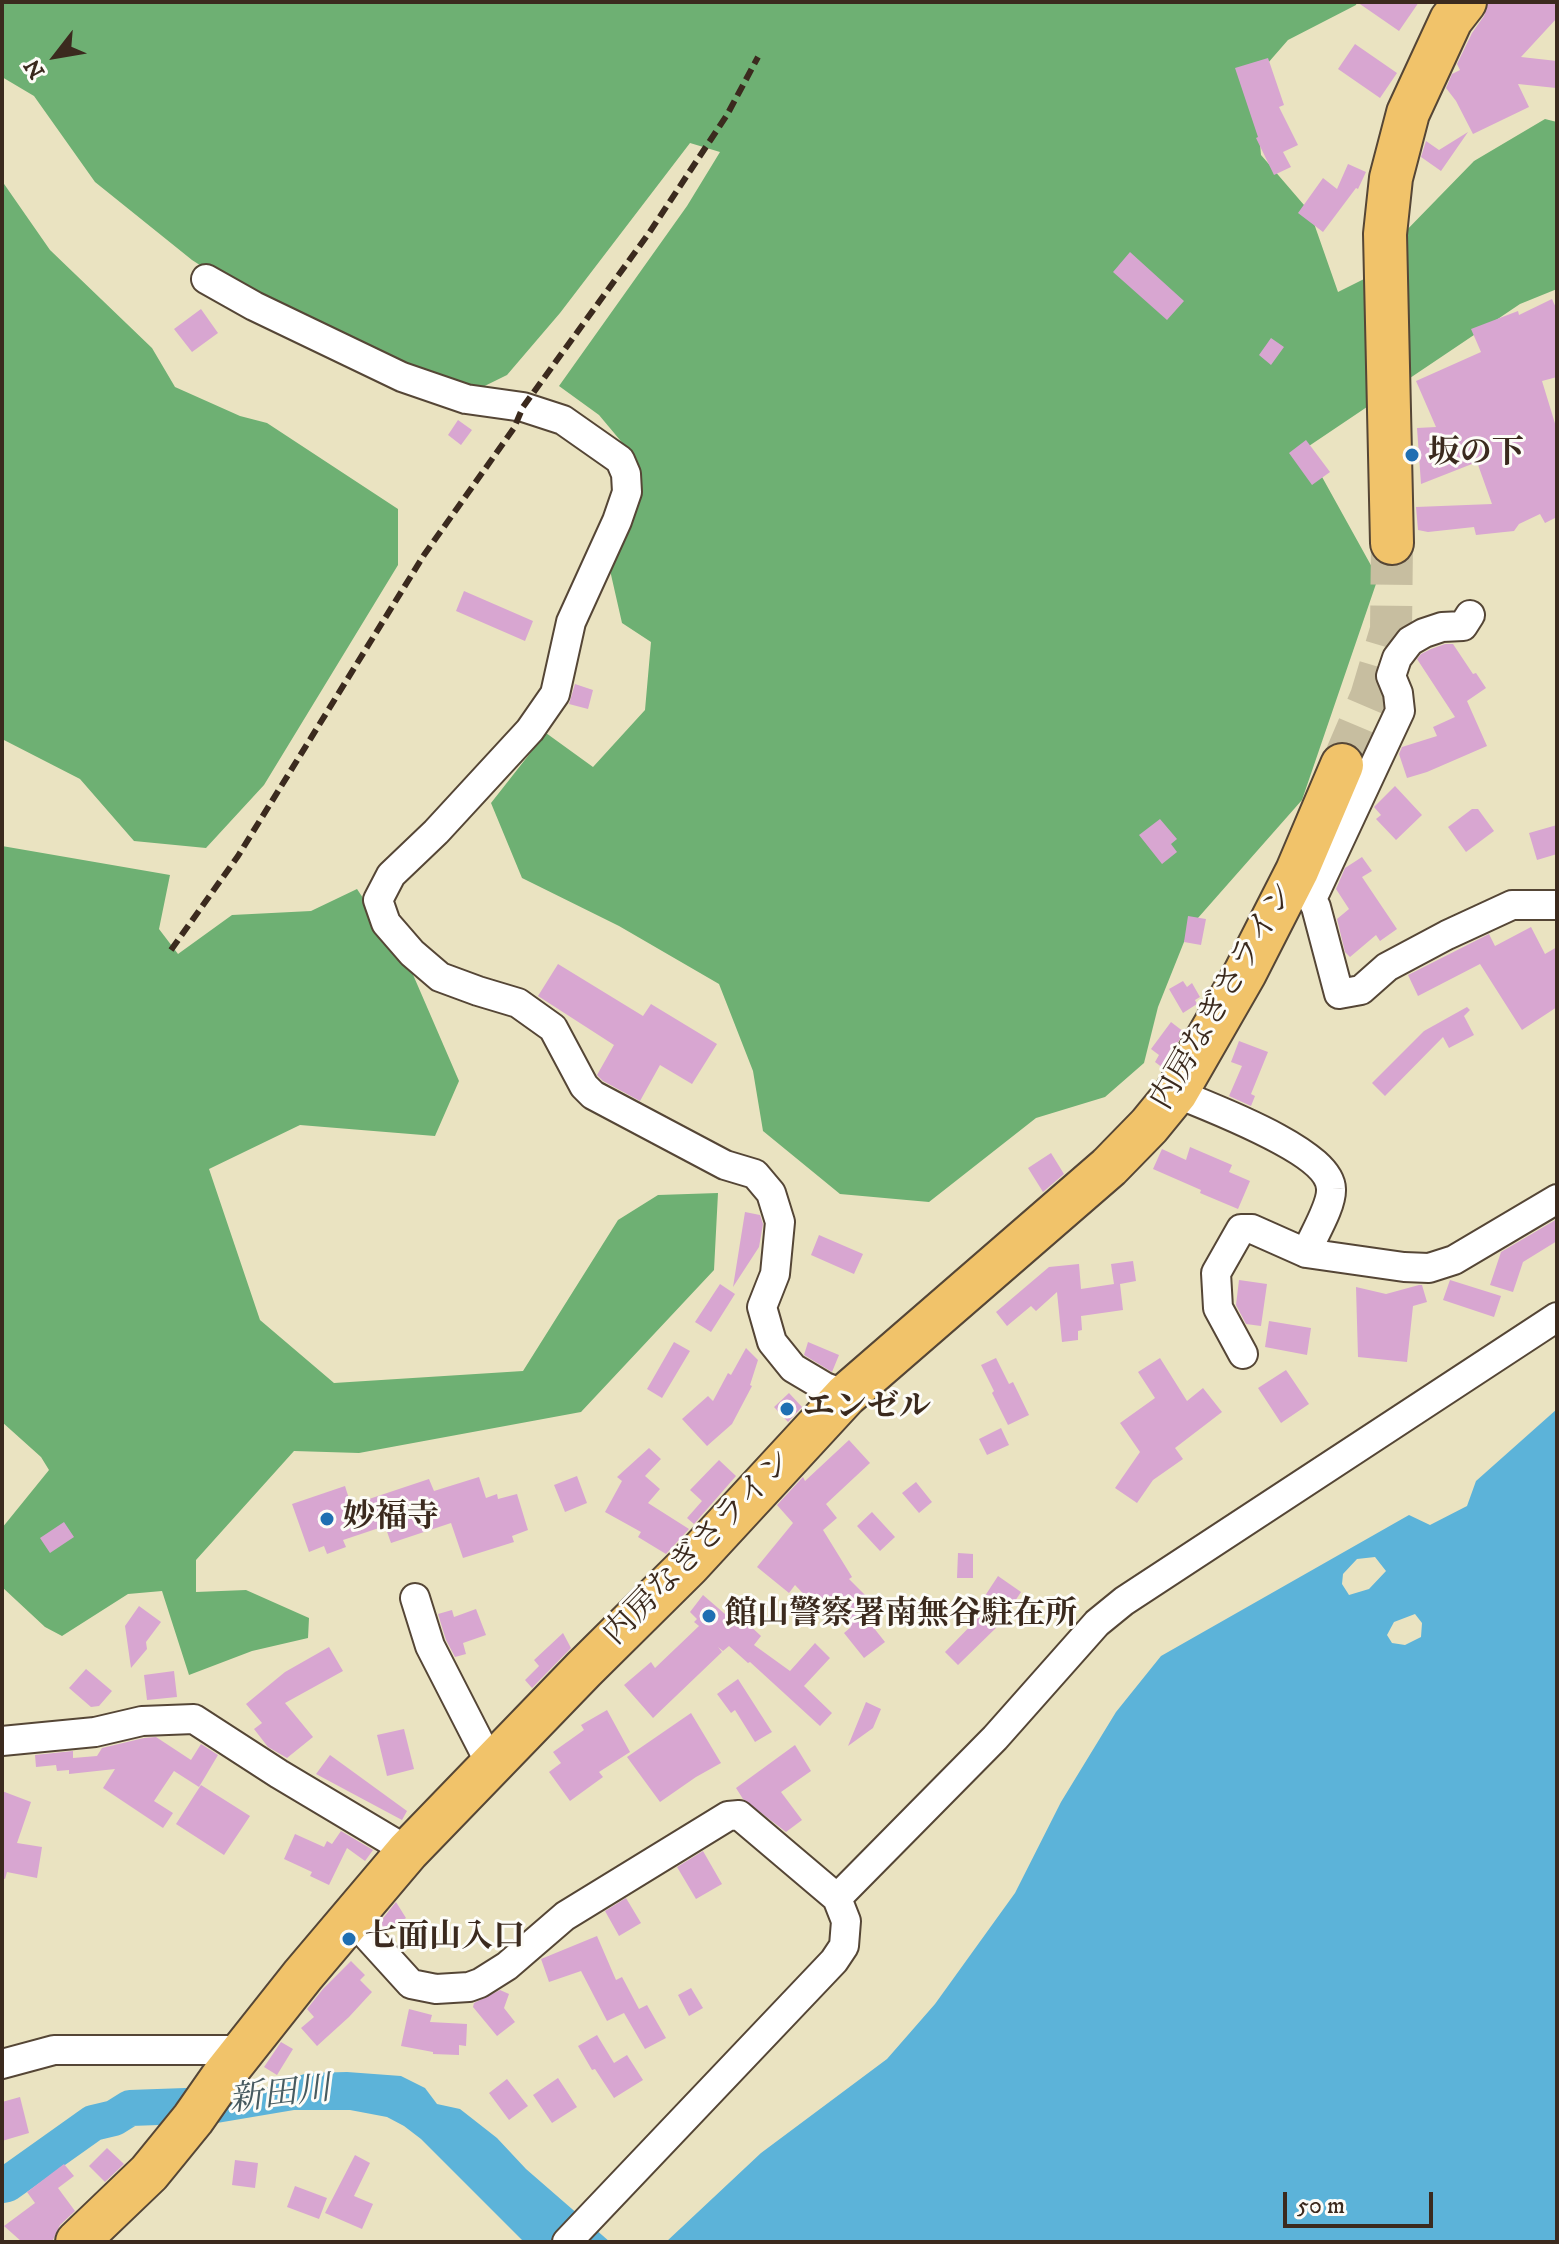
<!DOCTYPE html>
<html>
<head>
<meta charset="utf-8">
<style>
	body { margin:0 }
	#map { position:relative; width:1559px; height:2244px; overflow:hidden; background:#eae3c1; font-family:"IM FELL DW Pica",serif }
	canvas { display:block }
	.frame { position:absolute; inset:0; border:4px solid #3b2a1e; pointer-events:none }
	.north { position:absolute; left:16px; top:16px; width:80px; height:80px; -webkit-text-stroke:6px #fdfcf7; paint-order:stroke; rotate:239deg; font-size:22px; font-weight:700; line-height:32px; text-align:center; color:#3b2a1e }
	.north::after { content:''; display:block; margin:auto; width:28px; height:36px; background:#3b2a1e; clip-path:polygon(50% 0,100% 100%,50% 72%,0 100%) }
	.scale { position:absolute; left:1283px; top:2192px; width:150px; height:36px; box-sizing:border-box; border:4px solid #3b2a1e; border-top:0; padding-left:10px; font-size:24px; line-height:28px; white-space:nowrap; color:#3b2a1e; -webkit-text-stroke:6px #fdfcf7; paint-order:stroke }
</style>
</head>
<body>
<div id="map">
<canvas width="1559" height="2244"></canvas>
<div class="frame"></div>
<div class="north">N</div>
<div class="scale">50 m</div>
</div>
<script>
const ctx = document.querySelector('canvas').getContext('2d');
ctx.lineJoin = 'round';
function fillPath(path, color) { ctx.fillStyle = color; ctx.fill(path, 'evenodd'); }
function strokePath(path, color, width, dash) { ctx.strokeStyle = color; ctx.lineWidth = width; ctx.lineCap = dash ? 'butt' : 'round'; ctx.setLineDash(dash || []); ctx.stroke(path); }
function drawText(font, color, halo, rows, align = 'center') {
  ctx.font = font + ' "IM FELL DW Pica","Noto Serif JP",serif'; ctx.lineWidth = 6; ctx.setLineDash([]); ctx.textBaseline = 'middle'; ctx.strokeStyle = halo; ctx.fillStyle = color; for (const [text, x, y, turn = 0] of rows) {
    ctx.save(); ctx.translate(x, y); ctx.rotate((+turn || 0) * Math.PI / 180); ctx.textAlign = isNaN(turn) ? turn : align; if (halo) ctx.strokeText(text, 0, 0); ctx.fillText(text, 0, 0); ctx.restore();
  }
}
fillPath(new Path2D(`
	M2 2H1357L1356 5 1288 40 1254 79 1261 155 1310 212 1338 292 1368 277 1399 238 1474 161 1545 119 1557 122V289L1520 304 1306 448 1378 578 1302 800 1190 927 1158 1007 1144 1063 1105 1097 1036 1118 929 1202 840 1194 763 1131 753 1071 719 984 619 926 522 878 491 803 546 733 593 767 645 710 651 642 622 623 607 557 633 498 635 458 599 415 559 386 687 206 720 152 690 143 560 313 507 375 450 403 248 296 192 260 95 182 34 96 2 77Z
	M2 181 50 250 152 348 175 387 240 416 267 423 398 509V565L264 785 206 848 134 841 80 779 2 739Z
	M2 846 170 875 159 929 178 954 232 915 311 911 357 889 411 970 459 1081 435 1136 300 1125 209 1169 260 1320 334 1383 523 1371 618 1220 658 1195 718 1193 714 1270 581 1412 359 1453 294 1451 196 1560V1592L246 1590 309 1618 308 1638 252 1651 189 1675 162 1591 128 1594 62 1636 45 1627 2 1587V1528L49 1470 41 1457 2 1422Z`), '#6eb073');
fillPath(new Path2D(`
	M1557 1409V2242H666L761 2153 887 2059 935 2004 1015 1893 1061 1802 1116 1712 1161 1656 1409 1515 1430 1525 1467 1506 1476 1481ZM1375 1557 1386 1571 1369 1589 1349 1595 1342 1584 1343 1574 1357 1559ZM1415 1614 1422 1623 1421 1637 1405 1645 1392 1643 1387 1635 1394 1622Z
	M347 2072 401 2076 425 2088 437 2104 460 2109 497 2138 526 2169 610 2242H524L421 2139 404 2126 387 2117 350 2110H294L217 2123 175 2114 137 2112 136 2101 183 2091 248 2089 257 2091 307 2073Z`), '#5cb3d9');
strokePath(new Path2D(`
	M2 2185 7 2184 93 2123 114 2118 130 2108 186 2106`), '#5cb3d9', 36);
fillPath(new Path2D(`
	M1357 2H1419L1399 31Z
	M1488 2H1557V18L1521 57 1557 61V77L1556 88 1518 84 1529 107 1473 134 1456 101 1446 88 1452 74 1460 70 1457 64 1472 33 1484 16Z
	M1355 44 1397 73 1380 98 1338 69Z
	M1268 58 1284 105 1279 107 1298 145 1283 152 1291 167 1274 175 1256 138 1258 137 1235 68Z
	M1468 132 1441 171 1421 157 1426 141 1439 150Z
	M1348 164 1366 172 1358 189 1356 188 1323 232 1298 213 1323 178 1337 189Z
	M1130 252 1184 301 1167 320 1113 272Z
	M1552 299 1557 310V377L1542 381 1557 430V517L1545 523 1540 514 1519 524 1514 531 1476 535 1474 527 1428 532 1418 530 1416 507 1492 504 1477 462 1421 484 1417 428 1436 427 1416 381 1481 352 1471 329 1518 311 1519 315Z
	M201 309 218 333 192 352 174 329Z
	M1271 338 1284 347 1271 365 1259 355Z
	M458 420 472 430 461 445 448 435Z
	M1306 440 1330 472 1312 485 1289 453Z
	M464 591 533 621 525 641 456 611Z
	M1445 644H1453L1473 674 1476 673 1486 688 1467 701 1487 746 1427 772 1407 778 1399 754 1402 747 1437 736 1433 727 1455 717 1417 659 1421 654 1431 649Z
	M575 684 593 690 588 709 569 704Z
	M1395 786 1422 815 1396 840 1376 819 1381 815 1374 807Z
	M1472 809H1478L1494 831 1466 852 1448 827Z
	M1160 819 1177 839 1171 844 1177 852 1162 864 1139 835Z
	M1557 825V854L1537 860 1529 833Z
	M1362 857 1372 871 1362 877 1397 929 1380 941 1376 935 1350 957 1345 952 1337 919 1349 909 1336 889 1345 868Z
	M1188 916 1206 919 1201 945 1184 942Z
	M1531 927 1545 954 1557 947V1007L1522 1030 1480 964 1418 996 1408 975 1489 934 1495 946Z
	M558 964 643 1016 651 1004 717 1044 692 1084 660 1065 640 1101 603 1081 597 1075 614 1045 538 996Z
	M1183 981 1187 987 1192 983 1200 997 1195 1000 1197 1004 1183 1013 1169 989Z
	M1467 1007 1470 1010 1464 1016 1474 1035 1449 1048 1443 1037 1385 1096 1372 1083 1424 1031Z
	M1171 1022 1184 1032 1163 1068 1155 1062 1159 1055 1151 1049Z
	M1239 1041 1268 1052 1251 1094 1255 1096 1251 1106 1229 1096 1242 1066 1231 1062Z
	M1190 1147 1232 1165 1229 1172 1250 1181 1238 1209 1200 1193 1201 1190 1153 1169 1162 1149 1186 1160Z
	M1051 1153 1064 1174 1043 1192 1028 1168Z
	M745 1212 760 1215 763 1224 759 1247 733 1287Z
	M1557 1219V1241L1523 1262 1513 1292 1490 1285 1501 1252Z
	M819 1235 863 1254 854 1274 811 1255Z
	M1133 1261 1136 1281 1120 1284 1123 1310 1081 1316 1082 1330 1078 1331V1340L1062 1342 1057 1292 1036 1311 1031 1306 1007 1326 996 1312 1049 1267 1079 1264 1081 1289 1114 1284 1111 1264Z
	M1239 1280 1267 1284 1261 1326 1246 1324 1236 1305Z
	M1450 1280 1501 1296 1494 1317 1443 1300Z
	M720 1284 735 1294 711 1332 695 1322Z
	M1419 1285H1422L1427 1302 1413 1306 1407 1362 1358 1357 1356 1287 1386 1294Z
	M1269 1321 1311 1328 1307 1355 1265 1347Z
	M674 1342 690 1351 662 1398 647 1389Z
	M808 1342 839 1355 832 1372 804 1355Z
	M746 1348 758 1360 750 1385 752 1386 732 1424 707 1446 682 1419 708 1396 713 1401 728 1373 731 1375Z
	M996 1358 1009 1384 1013 1382 1029 1415 1008 1425 992 1393 994 1391 981 1365Z
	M1160 1358 1187 1401 1203 1388 1222 1412 1175 1448 1183 1459 1153 1480 1137 1503 1115 1488 1140 1452 1120 1423 1155 1398 1138 1372Z
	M1286 1370 1309 1404 1281 1423 1258 1388Z
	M789 1393 802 1407 788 1422 774 1407Z
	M1001 1428 1009 1445 987 1455 979 1439Z
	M849 1440 870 1463 826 1504 837 1518 823 1530 852 1577 849 1579 868 1598 858 1608 885 1642 864 1658 844 1633 851 1627 824 1600 816 1607 795 1585 789 1593 757 1567 793 1523 777 1505 803 1477 805 1481Z
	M649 1448 661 1459 645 1476 660 1489 648 1503 689 1529 666 1554 638 1537 641 1532 605 1512 622 1481 617 1477Z
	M719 1460 736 1476 694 1524 687 1518 702 1501 690 1490Z
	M577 1476 587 1503 565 1512 554 1485Z
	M479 1477 486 1498 497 1494 498 1499 517 1494 528 1530 512 1536 514 1542 463 1558 451 1523 391 1543 385 1526 343 1540 346 1547 327 1554 324 1546 309 1552 292 1504 345 1486 351 1505 429 1479 434 1491Z
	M916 1482 932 1502 919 1513 902 1493Z
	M872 1512 895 1537 880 1551 857 1526Z
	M64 1522 74 1537 50 1553 40 1538Z
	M958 1553 973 1554V1578H957Z
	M998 1576 1021 1592 1000 1624 958 1665 945 1652 983 1613 977 1608Z
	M703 1595 740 1627 745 1621 761 1636 754 1645 790 1671 815 1643 830 1658 804 1686 832 1713 820 1726 750 1662 748 1663 729 1646 723 1651 718 1647 722 1652 653 1718 624 1685 651 1662 655 1668 699 1626 694 1622 697 1619 690 1612Z
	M139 1606 161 1622 146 1642 147 1649 131 1668 125 1626Z
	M476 1609 486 1635 463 1643 466 1654 455 1657 446 1640 438 1614 452 1610 454 1617Z
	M563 1633 571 1648 532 1688 525 1680 539 1666 534 1660Z
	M329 1647 343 1671 285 1703 313 1737 287 1758 268 1747 254 1729 262 1723 246 1704 285 1672Z
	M86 1669 112 1691 99 1706 91 1707 69 1688Z
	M174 1671 177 1697 147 1700 144 1675Z
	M738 1679 772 1732 755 1742 735 1710 731 1713 717 1694Z
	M866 1702 881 1709 873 1728 848 1746Z
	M607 1710 630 1752 599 1772 603 1777 570 1801 549 1772 561 1763 553 1752 584 1730 581 1725Z
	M691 1713 721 1763 696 1777 660 1802 627 1757Z
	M404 1729 414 1769 387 1776 377 1735Z
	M156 1737 191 1760 201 1744 218 1755 199 1787 174 1771 154 1801 173 1813 163 1828 103 1788 115 1769 69 1774V1770L57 1771 56 1765 36 1767 35 1755 73 1751V1758L97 1756 102 1748 144 1738Z
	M795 1745 811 1771 781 1792 802 1820 786 1832 743 1799 736 1788Z
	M330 1755 407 1811 402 1820 316 1774Z
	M201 1785 250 1816 224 1855 176 1824Z
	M2 1791 31 1802 17 1843 42 1847 37 1878 7 1872 5 1879 2 1878Z
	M341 1831 373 1850 365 1861 347 1848 329 1885 310 1876 312 1872 284 1859 295 1834 324 1847 327 1841 332 1844Z
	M703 1851 722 1884 696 1899 677 1867Z
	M626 1898 641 1923 619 1936 605 1911Z
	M396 1902 406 1918 386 1931 380 1922Z
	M597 1936 616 1980 622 1977 639 2009 647 2005 666 2038 645 2049 624 2013 607 2021 581 1971 549 1982 541 1959Z
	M351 1961 365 1975 360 1980 372 1992 349 2017 317 2046 301 2028 314 2017 307 2009 323 1989Z
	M691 1988 703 2008 689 2016 678 1995Z
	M500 1990 509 1994 504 2008 515 2022 497 2036 473 2007 474 2003Z
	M409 2009 432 2015 430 2022 467 2024 466 2046 459 2045V2055L433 2054V2052L401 2046Z
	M597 2035 614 2063 627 2055 643 2080 614 2098 595 2069 592 2070 578 2046Z
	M281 2042 293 2049 277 2075 264 2067Z
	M558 2078 577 2107 552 2123 533 2095Z
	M507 2079 528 2106 509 2120 489 2093Z
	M20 2097 29 2133 2 2141V2102Z
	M107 2148 124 2164 105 2182 89 2166Z
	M355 2155 370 2163 354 2196 373 2204 362 2229 325 2213Z
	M235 2160 258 2163 255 2188 232 2185Z
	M64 2164 74 2176 58 2188 75 2211 60 2225 52 2242H22L4 2226 35 2203 27 2192Z
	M295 2186 327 2198 319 2219 287 2207Z`), '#d8a6d1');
strokePath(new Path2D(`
	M1342 765 1371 697 1391 630 1392 543`), '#c7bea0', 42, [42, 21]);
const minor = new Path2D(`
	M206 279 254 306 402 377 466 399 523 407 563 420 620 460 626 474 627 492 617 521 571 622 555 694 530 730 436 832 391 875 378 900 386 923 412 953 440 977 478 991 518 1003 553 1028 584 1086 593 1095 725 1165 755 1174 771 1193 780 1222 775 1274 762 1307 772 1342 793 1368 825 1387 846 1395
	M1297 871 1316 907 1339 994 1361 990 1387 967 1447 935 1512 905H1557
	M1312 899 1400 711 1398 693 1391 676 1397 658 1410 641 1424 633 1442 627 1463 626 1470 615
	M1176 1093C1209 1107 1330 1151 1331 1189 1332 1206 1313 1236 1306 1253
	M1243 1354 1218 1308 1216 1273 1241 1229H1252L1306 1253 1404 1267 1429 1268 1454 1260 1557 1199
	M415 1598 430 1646 491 1765
	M2 1741 95 1732 142 1721 194 1719 279 1774 408 1851
	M837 1898 995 1738 1097 1623 1124 1601 1557 1317
	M351 1918 411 1984 436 1989 469 1987 480 1983 507 1966 565 1916 728 1816 739 1815 837 1898 846 1921 844 1946 834 1961 567 2242
	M2 2064 54 2050H243`);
const highway = new Path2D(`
	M1392 543 1385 234 1391 178 1408 113 1451 20 1465 2
	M77 2242 149 2173 193 2119 223 2076 303 1975 408 1851 584 1669 689 1565 846 1395 1109 1167 1149 1126 1176 1093 1245 973 1297 871 1342 765`);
strokePath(minor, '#554636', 32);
strokePath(highway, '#554636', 46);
strokePath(minor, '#fff', 28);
strokePath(highway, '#f1c36a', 42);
strokePath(new Path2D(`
	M171 950 238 856 424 555 514 428 523 407 649 233 727 115 758 57`), '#3b2a1e', 6, [12, 6]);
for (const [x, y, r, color] of [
	[1412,455,8,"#1f6fb2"],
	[787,1409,8,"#1f6fb2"],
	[327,1519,8,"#1f6fb2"],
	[709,1616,8,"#1f6fb2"],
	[349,1939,8,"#1f6fb2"]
]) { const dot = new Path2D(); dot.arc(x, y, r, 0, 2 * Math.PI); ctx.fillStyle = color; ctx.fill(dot); strokePath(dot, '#fdfcf7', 3); }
drawText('bold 32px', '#3b2a1e', '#fdfcf7', [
	["坂の下",1428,455],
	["エンゼル",803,1409],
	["妙福寺",343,1519],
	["館山警察署南無谷駐在所",725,1616],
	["七面山入口",365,1939]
], 'left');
drawText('32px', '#3b2a1e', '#fdfcf7', [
	["内房なぎさライン",1225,997,-60],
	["内房なぎさライン",700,1549,-46]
]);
drawText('italic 34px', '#475a5f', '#fdfcf7', [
	["新田川",280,2097,-7]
]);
</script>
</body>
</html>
